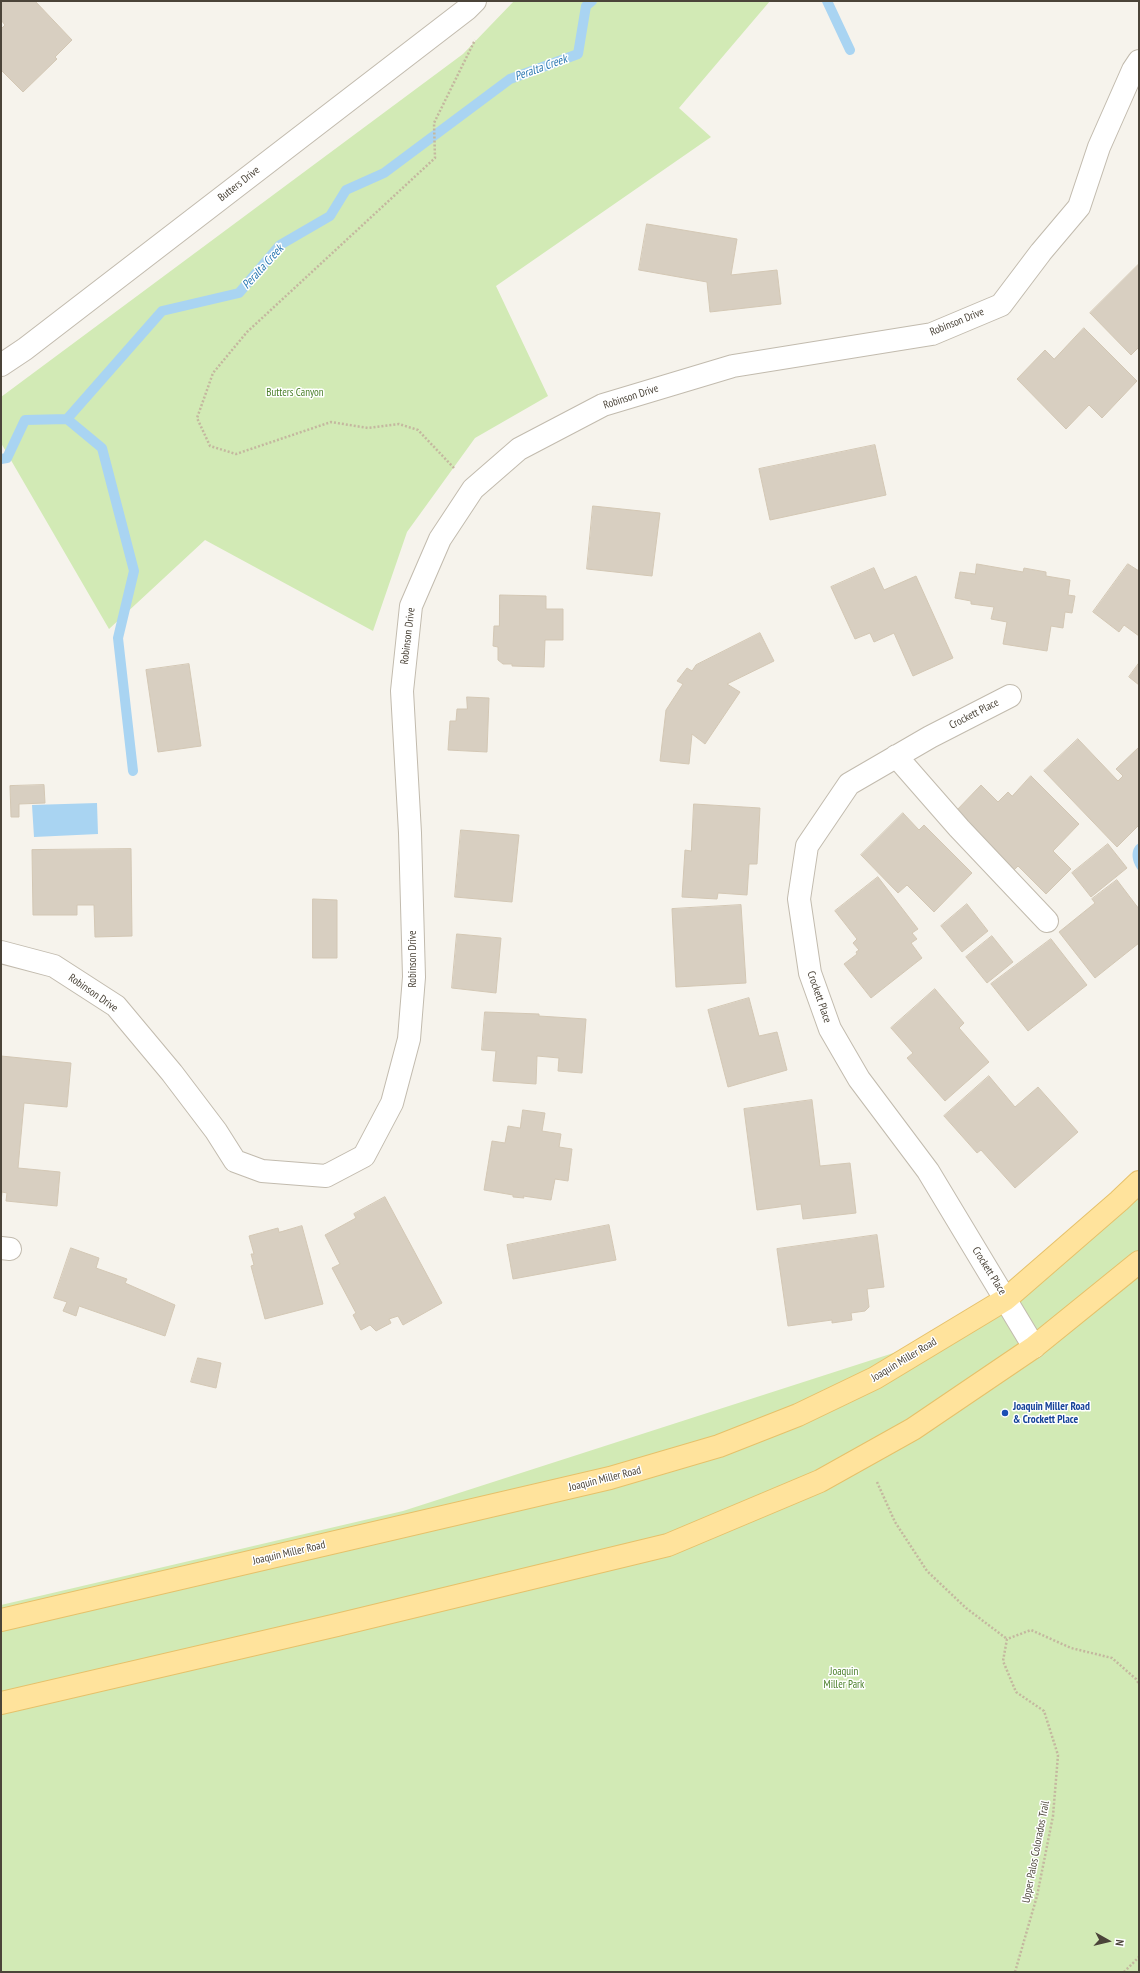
<!DOCTYPE html>
<html>
<head>
<meta charset="utf-8">
<style>
	body { margin:0 }
	#map { position:relative; width:1140px; height:1973px; overflow:hidden; background:#f6f3ec; font-family:"PT Sans Narrow",sans-serif }
	canvas { display:block }
	.frame { position:absolute; inset:0; border:2px solid #4b4439; pointer-events:none }
	.north { position:absolute; left:1088px; top:1921px; width:40px; height:40px; -webkit-text-stroke:3px #fff; paint-order:stroke; rotate:98deg; font-size:11px; font-weight:700; line-height:16px; text-align:center; color:#4b4439 }
	.north::after { content:''; display:block; margin:auto; width:14px; height:18px; background:#4b4439; clip-path:polygon(50% 0,100% 100%,50% 72%,0 100%) }
</style>
</head>
<body>
<div id="map">
<canvas width="1140" height="1973"></canvas>
<div class="frame"></div>
<div class="north">N</div>
</div>
<script>
const ctx = document.querySelector('canvas').getContext('2d');
ctx.lineJoin = 'round';
function fillPath(path, color) { ctx.fillStyle = color; ctx.fill(path, 'evenodd'); }
function strokePath(path, color, width, dash) { ctx.strokeStyle = color; ctx.lineWidth = width; ctx.lineCap = dash ? 'butt' : 'round'; ctx.setLineDash(dash || []); ctx.stroke(path); }
function drawText(font, color, halo, rows, align = 'center') {
  ctx.font = font + ' "PT Sans Narrow",sans-serif'; ctx.lineWidth = 3; ctx.setLineDash([]); ctx.textBaseline = 'middle'; ctx.strokeStyle = halo; ctx.fillStyle = color; for (const [text, x, y, turn = 0] of rows) {
    ctx.save(); ctx.translate(x, y); ctx.rotate((+turn || 0) * Math.PI / 180); ctx.textAlign = isNaN(turn) ? turn : align; if (halo) ctx.strokeText(text, 0, 0); ctx.fillText(text, 0, 0); ctx.restore();
  }
}
fillPath(new Path2D(`
	M514 1H770L679 108 711 137 496 286 548 396 475 438 407 532 373 631 205 540 109 629 1 443V397L463 54Z
	M1139 1175V1972H1V1605L403 1511 909 1348 1063 1248Z`), '#d2eab5');
fillPath(new Path2D(`
	M97 803 98 834 34 837 32 805Z
	M1139 843V871C1132 863 1129 849 1139 843Z`), '#a9d4f2');
strokePath(new Path2D(`
	M827 1 850 50
	M67 419 102 448 134 571 118 638 133 771
	M1 459 7 458 25 420 67 419 162 311 239 293 280 245 330 216 346 190 384 173 510 79 578 54 586 6 592 1`), '#a9d4f2', 10);
const building = new Path2D(`
	M1 1H35L72 40 55 57 57 59 23 92 1 70V29L5 25 1 20Z
	M647 224 737 239 731 275 777 270 781 304 710 312 707 282 639 270Z
	M1139 264V347L1131 355 1090 313Z
	M1084 328 1137 381 1102 418 1089 405 1066 429 1017 379 1045 350 1054 359Z
	M875 445 886 495 770 520 759 469Z
	M593 506 660 513 652 576 587 569Z
	M977 564 1023 572 1024 568 1046 572V576L1070 580 1068 595 1075 596 1072 613 1065 612 1063 628 1051 626 1047 651 1003 644 1007 622 991 619 994 607 971 604V601L955 598 960 572 975 574Z
	M1128 564 1139 571V636L1124 625 1119 632 1093 612Z
	M874 568 884 590 916 576 953 658 913 676 894 633 874 642 870 633 855 639 831 587Z
	M500 595 546 596V609H563V640H545L544 667 512 666V664H503L498 660V647L493 646 494 626H499Z
	M760 633 774 661 727 684 740 692 705 744 692 734 689 764 660 761 666 710 683 684 677 681 687 668 692 671 696 665Z
	M1139 663V685L1129 677Z
	M189 664 201 746 158 752 146 670Z
	M467 697 489 698 487 752 448 750 450 721H456L457 709H467Z
	M1078 739 1118 781 1123 776 1116 769 1139 747V825L1117 847 1044 771Z
	M1031 776 1079 824 1053 851 1071 869 1046 894 1018 866 1013 871 955 812 981 785 998 802 1008 792 1012 796Z
	M44 785 45 803 19 804V817H11L10 786Z
	M694 804 760 808 757 864H749L747 895 718 893 717 899 682 897 685 850 691 851Z
	M903 813 919 830 924 825 972 873 934 912 907 885 898 893 861 855Z
	M461 830 519 835 512 902 455 897Z
	M1108 844 1127 868 1091 897 1072 873Z
	M131 849 132 936 95 937 94 905H77V915H33L32 850Z
	M878 877 918 929 912 933 917 939 911 943 922 958 871 998 844 964 857 954 856 952 859 950 853 943 857 939 835 911Z
	M1117 880 1139 909V943L1095 978 1059 932 1095 903 1092 899Z
	M313 899 337 900V958H313Z
	M967 904 988 931 962 952 941 926Z
	M741 905 746 983 676 987 672 909Z
	M457 934 501 938 496 993 452 988Z
	M992 936 1013 962 987 983 966 957Z
	M1051 939 1087 985 1028 1031 991 984Z
	M935 989 964 1023 959 1028 989 1062 945 1101 907 1058 913 1053 891 1028Z
	M749 998 759 1036 777 1032 787 1070 728 1087 708 1010Z
	M485 1012 539 1014V1016L586 1019 582 1073 558 1071 559 1058 537 1056 536 1084 493 1081 496 1051 482 1050Z
	M1 1056 71 1063 67 1107 24 1103 18 1168 60 1172 57 1206 6 1201 7 1193 2 1192 1 1203Z
	M989 1076 1015 1107 1038 1087 1078 1132 1015 1188 981 1150 977 1153 944 1116Z
	M812 1100 820 1166 850 1163 856 1213 803 1219 801 1204 757 1210 744 1109Z
	M523 1110 545 1113 542 1131 561 1134 559 1147 572 1149 568 1181 555 1179 551 1200 523 1196 524 1198 513 1197V1195L484 1190 492 1141 505 1143 508 1126 520 1128Z
	M385 1197 442 1303 403 1325 398 1316 389 1319 391 1323 376 1331 370 1325 361 1330 353 1315 356 1313 332 1268 340 1264 325 1235 356 1218 354 1214Z
	M609 1225 616 1260 513 1279 507 1245Z
	M302 1226 323 1304 265 1319 251 1266 254 1265 251 1254H254L249 1236 278 1228 279 1232Z
	M877 1235 884 1287 867 1289 869 1307 865 1311 851 1313 852 1320 832 1323V1320L788 1326 777 1249Z
	M71 1248 99 1258 96 1268 127 1279 125 1283 175 1305 165 1336 79 1306 76 1316 63 1311 67 1302 54 1298Z
	M198 1358 221 1363 216 1388 191 1382Z`);
fillPath(building, '#d8cfc1');
strokePath(building, '#d3c7b4', 1);
const minor = new Path2D(`
	M1 365 25 349 467 9 475 1
	M1010 696 930 737 849 784 807 846 799 899 810 973 830 1029 859 1079 928 1171 1034 1347
	M896 756 959 828 1047 921
	M1 952 54 966 116 1006 172 1073 216 1131 235 1161 262 1171 326 1176 364 1156 392 1103 409 1039 414 977 410 833 402 691 411 606 440 539 473 489 519 449 603 405 733 366 932 334 1001 305 1041 252 1079 207 1099 147 1133 70 1139 61
	M1 1248 10 1249`);
const major = new Path2D(`
	M1 1620 610 1478 719 1446 798 1415 875 1378 1006 1299 1119 1201 1139 1182
	M1 1703 337 1625 668 1545 820 1481 913 1429 1034 1347 1139 1262`);
strokePath(minor, '#c2bbae', 24);
strokePath(major, '#e6c16a', 24);
strokePath(new Path2D(`
	M454 468 418 430 399 424 368 428 331 422 236 454 210 446 197 418 213 373 247 332 435 158 434 123 475 40
	M877 1482 895 1522 927 1571 966 1608 1007 1639
	M1015 1972 1037 1896 1053 1816 1058 1755 1044 1711 1016 1692 1003 1661 1007 1639 1031 1630 1071 1648 1112 1658 1136 1679 1139 1684
	M1124 1972 1139 1957`), '#c4b79f', 2.5, [2, 2]);
strokePath(minor, '#fff', 22);
strokePath(major, '#ffe39c', 22);
for (const [x, y, r, color] of [
	[1005,1413,4,"#1a4fb4"]
]) { const dot = new Path2D(); dot.arc(x, y, r, 0, 2 * Math.PI); ctx.fillStyle = color; ctx.fill(dot); strokePath(dot, '#fff', 1.5); }
drawText('11px', '#4b4439', '#fff', [
	["Butters Drive",239,184,-38],
	["Robinson Drive",957,322,-22],
	["Robinson Drive",631,397,-18],
	["Robinson Drive",408,636,-83],
	["Crockett Place",974,714,-27],
	["Robinson Drive",413,959,-90],
	["Robinson Drive",93,993,35],
	["Crockett Place",819,997,71],
	["Crockett Place",989,1271,58],
	["Joaquin Miller Road",904,1360,-31],
	["Joaquin Miller Road",605,1479,-14],
	["Joaquin Miller Road",289,1553,-13],
	["Upper Palos Colorados Trail",1036,1852,-79]
]);
drawText('11px', '#4a7f2a', '#fff', [
	["Butters Canyon",295,393],
	["Joaquin",844,1672],
	["Miller Park",844,1685]
]);
drawText('bold 11px', '#164399', '#fff', [
	["Joaquin Miller Road",1013,1407],
	["& Crockett Place",1013,1420]
], 'left');
drawText('italic 12px', '#2e7ab2', '#fff', [
	["Peralta Creek",541,68,-20],
	["Peralta Creek",263,267,-48]
]);
</script>
</body>
</html>
